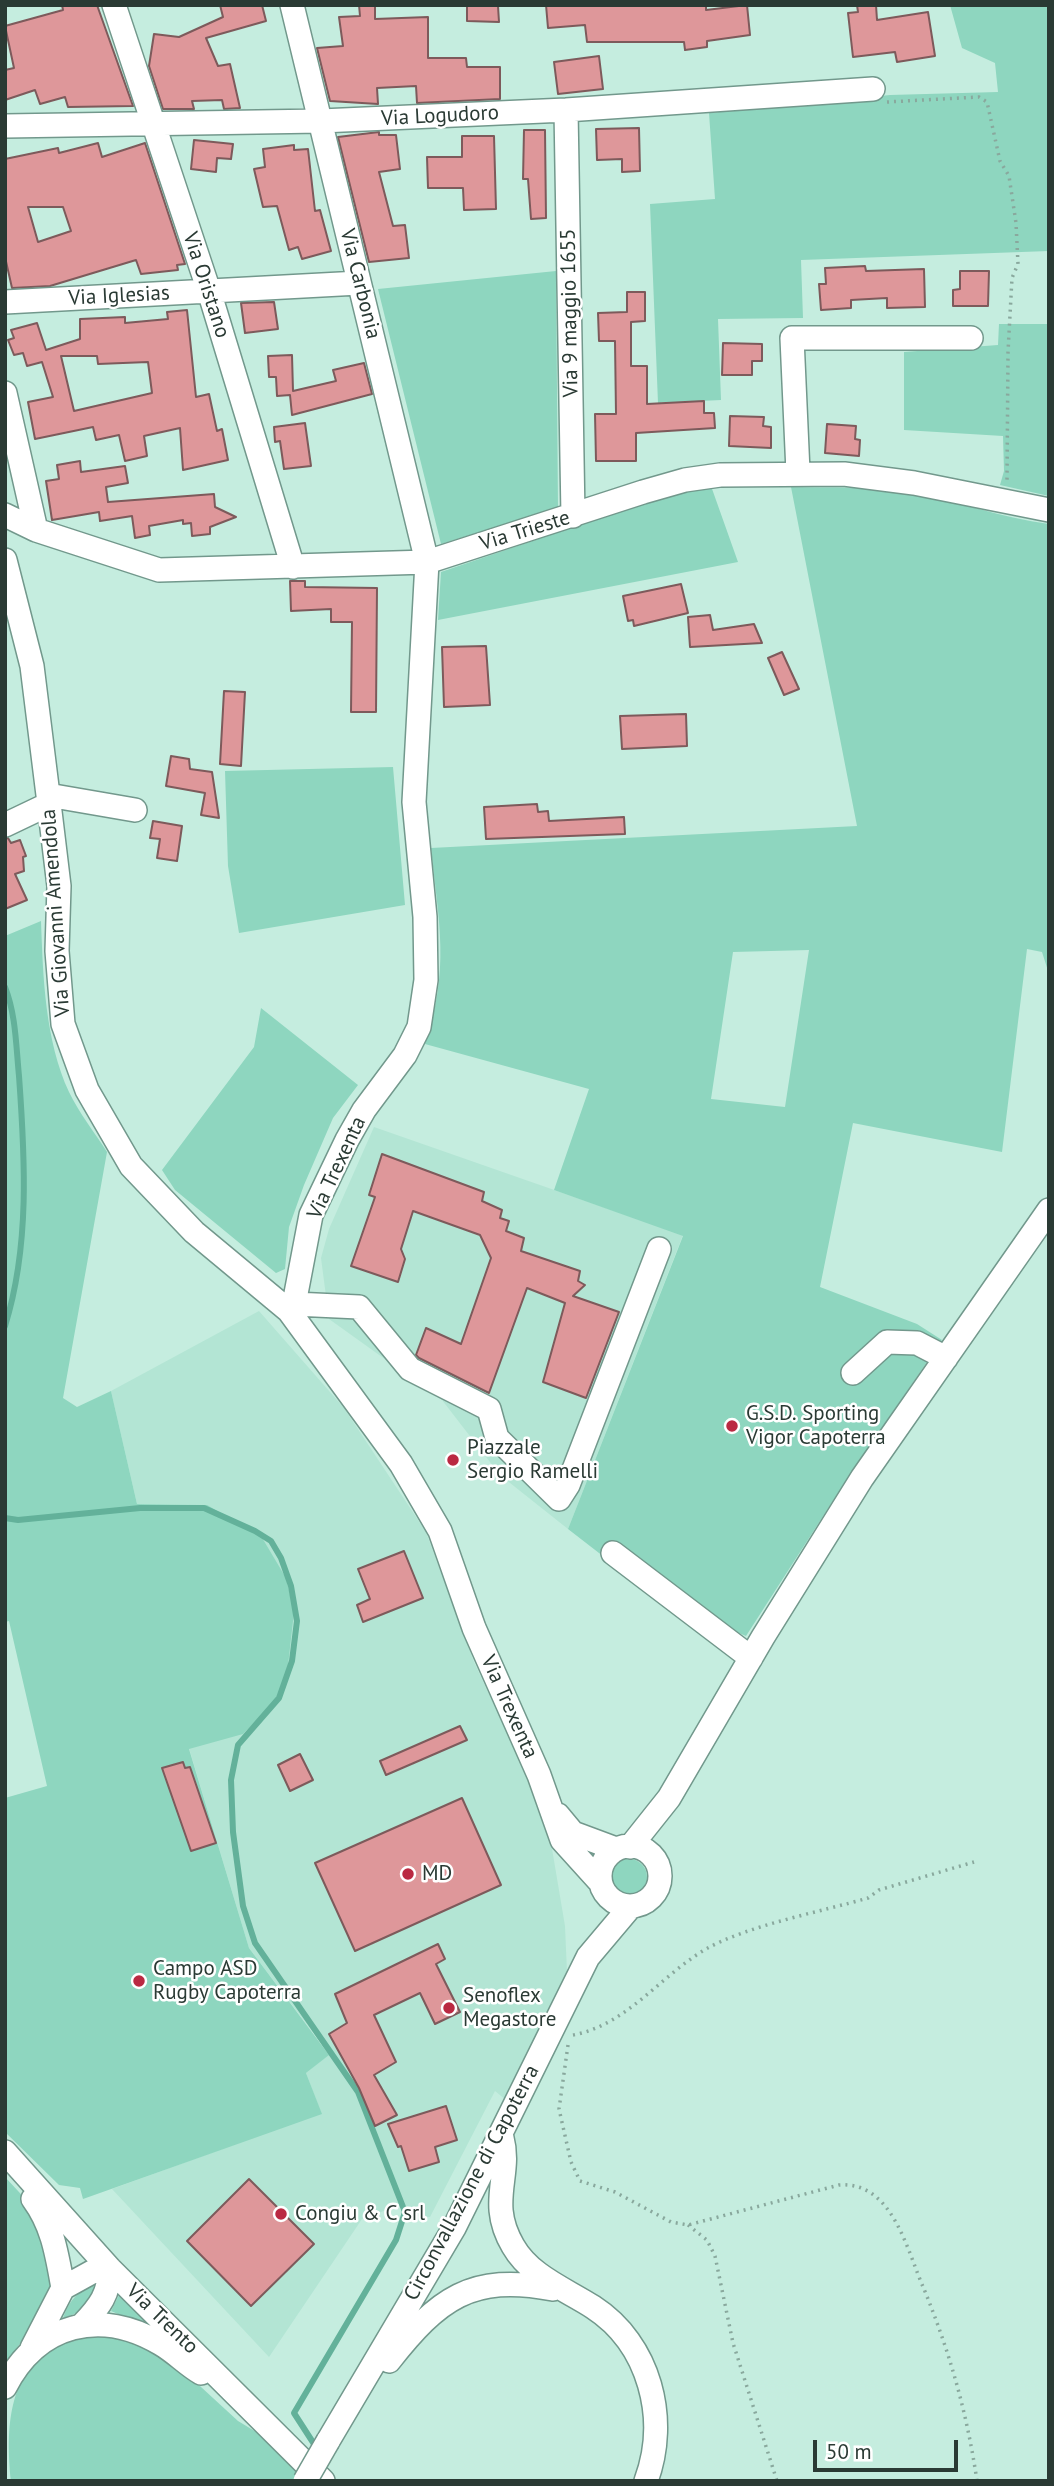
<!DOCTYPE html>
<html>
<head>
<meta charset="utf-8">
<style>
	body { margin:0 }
	#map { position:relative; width:1054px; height:2486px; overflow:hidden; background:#c5eddf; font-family:"PT Sans",sans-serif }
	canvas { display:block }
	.frame { position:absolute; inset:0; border:7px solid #2a3a34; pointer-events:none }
	.scale { position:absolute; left:813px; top:2440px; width:145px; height:32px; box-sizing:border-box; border:4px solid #2a3a34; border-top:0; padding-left:9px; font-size:21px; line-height:24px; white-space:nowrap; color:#2a3a34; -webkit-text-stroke:5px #fff; paint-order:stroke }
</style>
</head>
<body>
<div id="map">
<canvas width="1054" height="2486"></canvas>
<div class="frame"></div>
<div class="scale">50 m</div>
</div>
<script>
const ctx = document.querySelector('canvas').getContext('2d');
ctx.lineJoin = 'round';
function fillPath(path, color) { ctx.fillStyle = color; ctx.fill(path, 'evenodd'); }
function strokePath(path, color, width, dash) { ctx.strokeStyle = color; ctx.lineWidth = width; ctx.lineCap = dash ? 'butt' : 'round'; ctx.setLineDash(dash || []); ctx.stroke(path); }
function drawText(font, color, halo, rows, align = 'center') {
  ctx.font = font + ' "PT Sans",sans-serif'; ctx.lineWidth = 5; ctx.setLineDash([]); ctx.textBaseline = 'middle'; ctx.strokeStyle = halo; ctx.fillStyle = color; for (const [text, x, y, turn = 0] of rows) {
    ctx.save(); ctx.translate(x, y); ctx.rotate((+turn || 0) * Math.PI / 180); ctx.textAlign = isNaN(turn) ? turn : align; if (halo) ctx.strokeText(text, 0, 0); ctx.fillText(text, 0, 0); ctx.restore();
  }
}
fillPath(new Path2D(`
	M374 1127 683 1235 568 1529 500 1475 442 1400 329 1319 321 1258 329 1229Z
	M259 1311 344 1408 426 1532 474 1662 547 1819 565 1926 567 1972 506 2100 495 2091 430 2217 413 2216 400 2205 362 2219 269 2357 112 2189 321 2113 306 2073 329 2054 249 1948 189 1748 207 1505 137 1504 111 1391Z`), '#b3e5d4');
fillPath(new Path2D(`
	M950 5H1049V251L801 260 803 318 718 319 721 400 658 403 650 204 715 199 709 113 890 95 998 92 995 63 962 48Z
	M556 271 558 508 441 544 378 289Z
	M999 324H1049V496L1000 485 1004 471 1003 436 904 430V352L998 345Z
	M711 486 738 562 438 620 441 572 647 502Z
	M791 487C831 488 872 486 911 493 958 501 1002 518 1049 524V974L1042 952 1027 949 1002 1152 853 1123 820 1287 917 1324 942 1340 847 1479 746 1636 734 1631 723 1649 568 1529 683 1236 554 1190 589 1089 425 1044C450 968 439 925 431 848L857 826ZM809 950 785 1107 711 1099 733 952Z
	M393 767 405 905 239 933 228 866 225 771Z
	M41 921C43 977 45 1040 69 1092 79 1113 95 1133 107 1152L63 1398 77 1407 111 1391 137 1504 207 1505 261 1536 286 1578 294 1612 287 1674 274 1702 243 1734 189 1749 249 1948 329 2055 306 2073 322 2114 83 2199 80 2188 59 2185 5 2132V1798L47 1786 9 1621 5 1622V936Z
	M261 1008 358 1085 333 1118 304 1185 289 1227 285 1269 276 1273 175 1190 162 1170 254 1047Z
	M611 1877a18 18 0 1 1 36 0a18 18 0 1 1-36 0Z
	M5 2177 32 2206 53 2276 50 2290 35 2323 5 2364Z
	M101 2282C97 2301 81 2313 63 2318 71 2297 80 2289 101 2282Z
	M119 2295 147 2323 146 2326 111 2311Z
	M108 2331 176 2364 238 2421 263 2436 308 2481H11C6 2430 7 2375 55 2343 68 2335 93 2334 108 2331Z`), '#8ed6bf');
strokePath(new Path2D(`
	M5 987C16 1015 16 1046 19 1076 25 1158 30 1246 5 1326
	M5 1518 18 1520 140 1508H204L255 1531 271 1541 281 1558 291 1586 297 1621 292 1661 279 1698 238 1745 231 1780 233 1832 243 1906 255 1943 358 2092 405 2212 396 2240 294 2413 314 2444`), '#63b19a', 6);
const building = new Path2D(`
	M62 5H97L133 106 68 107 65 97 40 104 35 90 5 100V70L14 68 5 26 63 10Z
	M220 5H262L266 21 206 38 218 66 230 64 240 108 224 109 222 100 192 101 194 109H163L149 66 154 34 179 37 223 17Z
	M359 5H375V19L428 17V58H466L467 67H500V99L417 103 416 86 377 88 378 104 330 101 317 48 343 46 339 17 360 16Z
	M467 5 498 6 499 22 467 21Z
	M546 5H706V10L747 5 750 35 707 41V47L685 50 684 42H587L585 25 548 28Z
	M857 5H876L877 20 928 12 935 56 897 62 895 52 853 57 848 13 858 12Z
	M599 56 603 89 558 94 554 62Z
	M639 128 640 171 622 172V159L597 160 596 129Z
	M524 130H545L546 218 531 219 528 179H523Z
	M379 132V135H396L400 169 379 172 393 226 405 225 409 258 369 262 338 137Z
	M462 136H494L496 209 464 210 463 188H428L427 157H462Z
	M194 140 233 144 231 159 217 158 216 172 191 169Z
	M98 143 102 157 145 143 185 264 177 265 178 270 141 274 136 260 50 286 12 288 5 257V159L58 148 59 153ZM28 207H63L71 231 38 242Z
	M294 145V150L308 149 315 211 320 210 331 251 302 259 298 247 289 250 277 206 263 207 254 169 265 167 263 149Z
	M865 266 866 271 924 269 925 307 887 308V298L851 300V308L821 310 819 284H826L825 268Z
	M960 271H989L988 306H953V290L960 289Z
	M627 292H645V321L631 322V366H647V404L704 401V413H714L715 428 636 433V461H596L595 414H616L615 341H599L598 313 627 312Z
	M274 302 278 329 245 333 241 303Z
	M187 310 196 397 209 394 217 431 222 429 228 460 183 470 180 428 144 436 147 456 125 461 119 435 96 440 93 427 35 439 28 402 53 397 42 362 27 366 23 353 14 355 8 340 14 338 11 330 37 323 46 350 80 339V319L125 317V323L168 319 167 312ZM61 356H97L98 364 148 362 152 393 74 411Z
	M723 343 762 344V361H752V375H722Z
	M292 355 293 391 336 381 333 370 364 363 372 394 292 415 290 395 277 396 276 377H269L268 356Z
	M730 416 764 417 763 426 771 427V448L729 446Z
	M305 423 311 466 284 469 280 441 275 442 274 427Z
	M827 424 856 426 855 439 860 440 859 456 825 453Z
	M80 461 81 472 125 466 128 483 106 487 108 502 214 494 215 507 236 517 210 527V534L192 536 191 523 183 524V520L149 526 150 535 135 538 132 516 100 521 99 512 52 520 46 481 59 479 57 465Z
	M290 581H305V587L377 588 376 712H351L352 622H331V609L291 611Z
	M681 584 688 613 634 626 633 620 628 621 623 596Z
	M710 615 713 630 754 624 762 643 690 647 688 617Z
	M486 646 490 705 444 707 442 647Z
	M782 652 799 689 784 695 768 658Z
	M224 691 245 692 241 766 220 764Z
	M686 714 687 746 622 749 620 716Z
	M171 756 189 759 190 769 212 772 219 818 201 815 205 793 166 786Z
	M537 804 538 812 548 811 549 821 624 817 625 834 486 839 484 807Z
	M153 821 182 826 177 861 157 858 160 839 150 838Z
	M8 838 11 843 20 840 26 856 23 857 24 871 15 874 27 900 5 909V839Z
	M382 1154 484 1192 482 1201 502 1210 500 1218 509 1221 506 1231 524 1238 521 1251 580 1271 578 1281 585 1285 573 1296 619 1312 586 1398 543 1382 565 1303 527 1288 489 1393 419 1358 416 1355 426 1328 461 1344 491 1258 480 1235 413 1211 401 1249 405 1259 398 1282 351 1266 375 1197 369 1195Z
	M404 1551 423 1598 363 1622 357 1605 370 1599 358 1569Z
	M460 1726 467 1740 386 1775 380 1761Z
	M300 1754 313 1780 290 1791 278 1765Z
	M183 1762 185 1768 190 1767 216 1843 191 1851 162 1768Z
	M462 1798 501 1885 355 1951 315 1863Z
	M438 1944 445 1959 436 1964 460 2012 435 2024 420 1993 374 2015 396 2062 374 2075 397 2115 375 2126 359 2088 329 2034 347 2023 335 1994Z
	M446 2106 457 2140 435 2147 439 2162 409 2171 401 2146 398 2147 388 2124Z
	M249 2179 314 2244 251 2306 187 2241Z`);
fillPath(building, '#de979a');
strokePath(building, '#7d5a5b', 2);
const minor = new Path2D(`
	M114 5 209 291 293 567
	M566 110 573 516
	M5 126 321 121 566 110 873 89
	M5 302 359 283
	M5 393 36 530
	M798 472 792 338H971
	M5 515 36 530 159 570 427 562 643 492 685 480 720 475 844 474 914 483 1049 510
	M5 560 32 666 48 795 59 886 57 951 63 1024 87 1090 131 1166 194 1232 289 1311 401 1464 440 1531 474 1628 539 1775 562 1840 600 1882
	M48 795 135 810
	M5 825 49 804
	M294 1304 359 1307 410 1369 489 1409 497 1438 559 1499 568 1485 659 1249
	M289 1311 294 1304 311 1215 347 1140 364 1110 405 1055 419 1027 426 980 425 917 414 802 427 562 292 5
	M853 1373 887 1342 917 1343 946 1358
	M613 1553 751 1658
	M558 1815 573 1833 616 1849
	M600 1876a30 30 0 1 1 60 0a30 30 0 1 1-60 0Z
	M630 1847 669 1798 763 1637 862 1478 1049 1210
	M502 2138C512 2176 487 2202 513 2246 530 2276 565 2289 593 2307 650 2344 669 2419 646 2481
	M5 2152 110 2269 323 2481
	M33 2199C53 2226 57 2255 63 2288
	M83 2324C100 2306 109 2294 110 2269
	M32 2348 63 2288 92 2272 110 2269
	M389 2361C438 2299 471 2273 553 2289
	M5 2387C38 2323 101 2308 161 2344 175 2352 187 2365 201 2373
	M328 2441 454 2228 588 1957 631 1906`);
strokePath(minor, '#72988c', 26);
strokePath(new Path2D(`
	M887 102 979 97 987 102 1000 161 1009 176 1016 223 1018 264 1012 278 1008 352 1007 480
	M573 2035C627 2025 660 1976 706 1949 749 1925 820 1912 868 1898L879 1890 974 1862
	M568 2045 559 2109 571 2162 580 2181 615 2192 671 2222 688 2225 839 2185C893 2181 907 2251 924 2289 950 2353 967 2413 977 2481
	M688 2225 707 2240 715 2256 733 2343 777 2481`), '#89a89d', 3.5, [2, 5]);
strokePath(minor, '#fff', 23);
const minorBridge = new Path2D(`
	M305 2481 328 2441`);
strokePath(minorBridge, '#72988c', 26, []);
strokePath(minorBridge, '#fff', 23);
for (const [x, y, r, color] of [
	[732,1426,7,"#ba2942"],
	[453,1460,7,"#ba2942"],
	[408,1874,7,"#ba2942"],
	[139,1981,7,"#ba2942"],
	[449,2008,7,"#ba2942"],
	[281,2214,7,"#ba2942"]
]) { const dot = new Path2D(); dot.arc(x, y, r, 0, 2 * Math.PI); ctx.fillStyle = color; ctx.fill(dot); strokePath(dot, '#fff', 2.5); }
drawText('21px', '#2a3a34', '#fff', [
	["Via Logudoro",440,116,-3],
	["Via Carbonia",360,284,76],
	["Via Oristano",206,285,72],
	["Via Iglesias",119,296,-3],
	["Via 9 maggio 1655",570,313,-91],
	["Via Trieste",525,531,-17],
	["Via Giovanni Amendola",56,913,-94],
	["Via Trexenta",337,1168,-65],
	["Via Trexenta",509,1707,66],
	["Circonvallazione di Capoterra",472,2183,-62],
	["Via Trento",162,2319,44]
]);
drawText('21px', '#2a3a34', '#fff', [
	["G.S.D. Sporting",746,1414],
	["Vigor Capoterra",746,1438],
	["Piazzale",467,1448],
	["Sergio Ramelli",467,1472],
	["MD",422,1874],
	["Campo ASD",153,1969],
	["Rugby Capoterra",153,1993],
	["Senoflex",463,1996],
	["Megastore",463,2020],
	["Congiu & C srl",295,2214]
], 'left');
</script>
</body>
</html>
